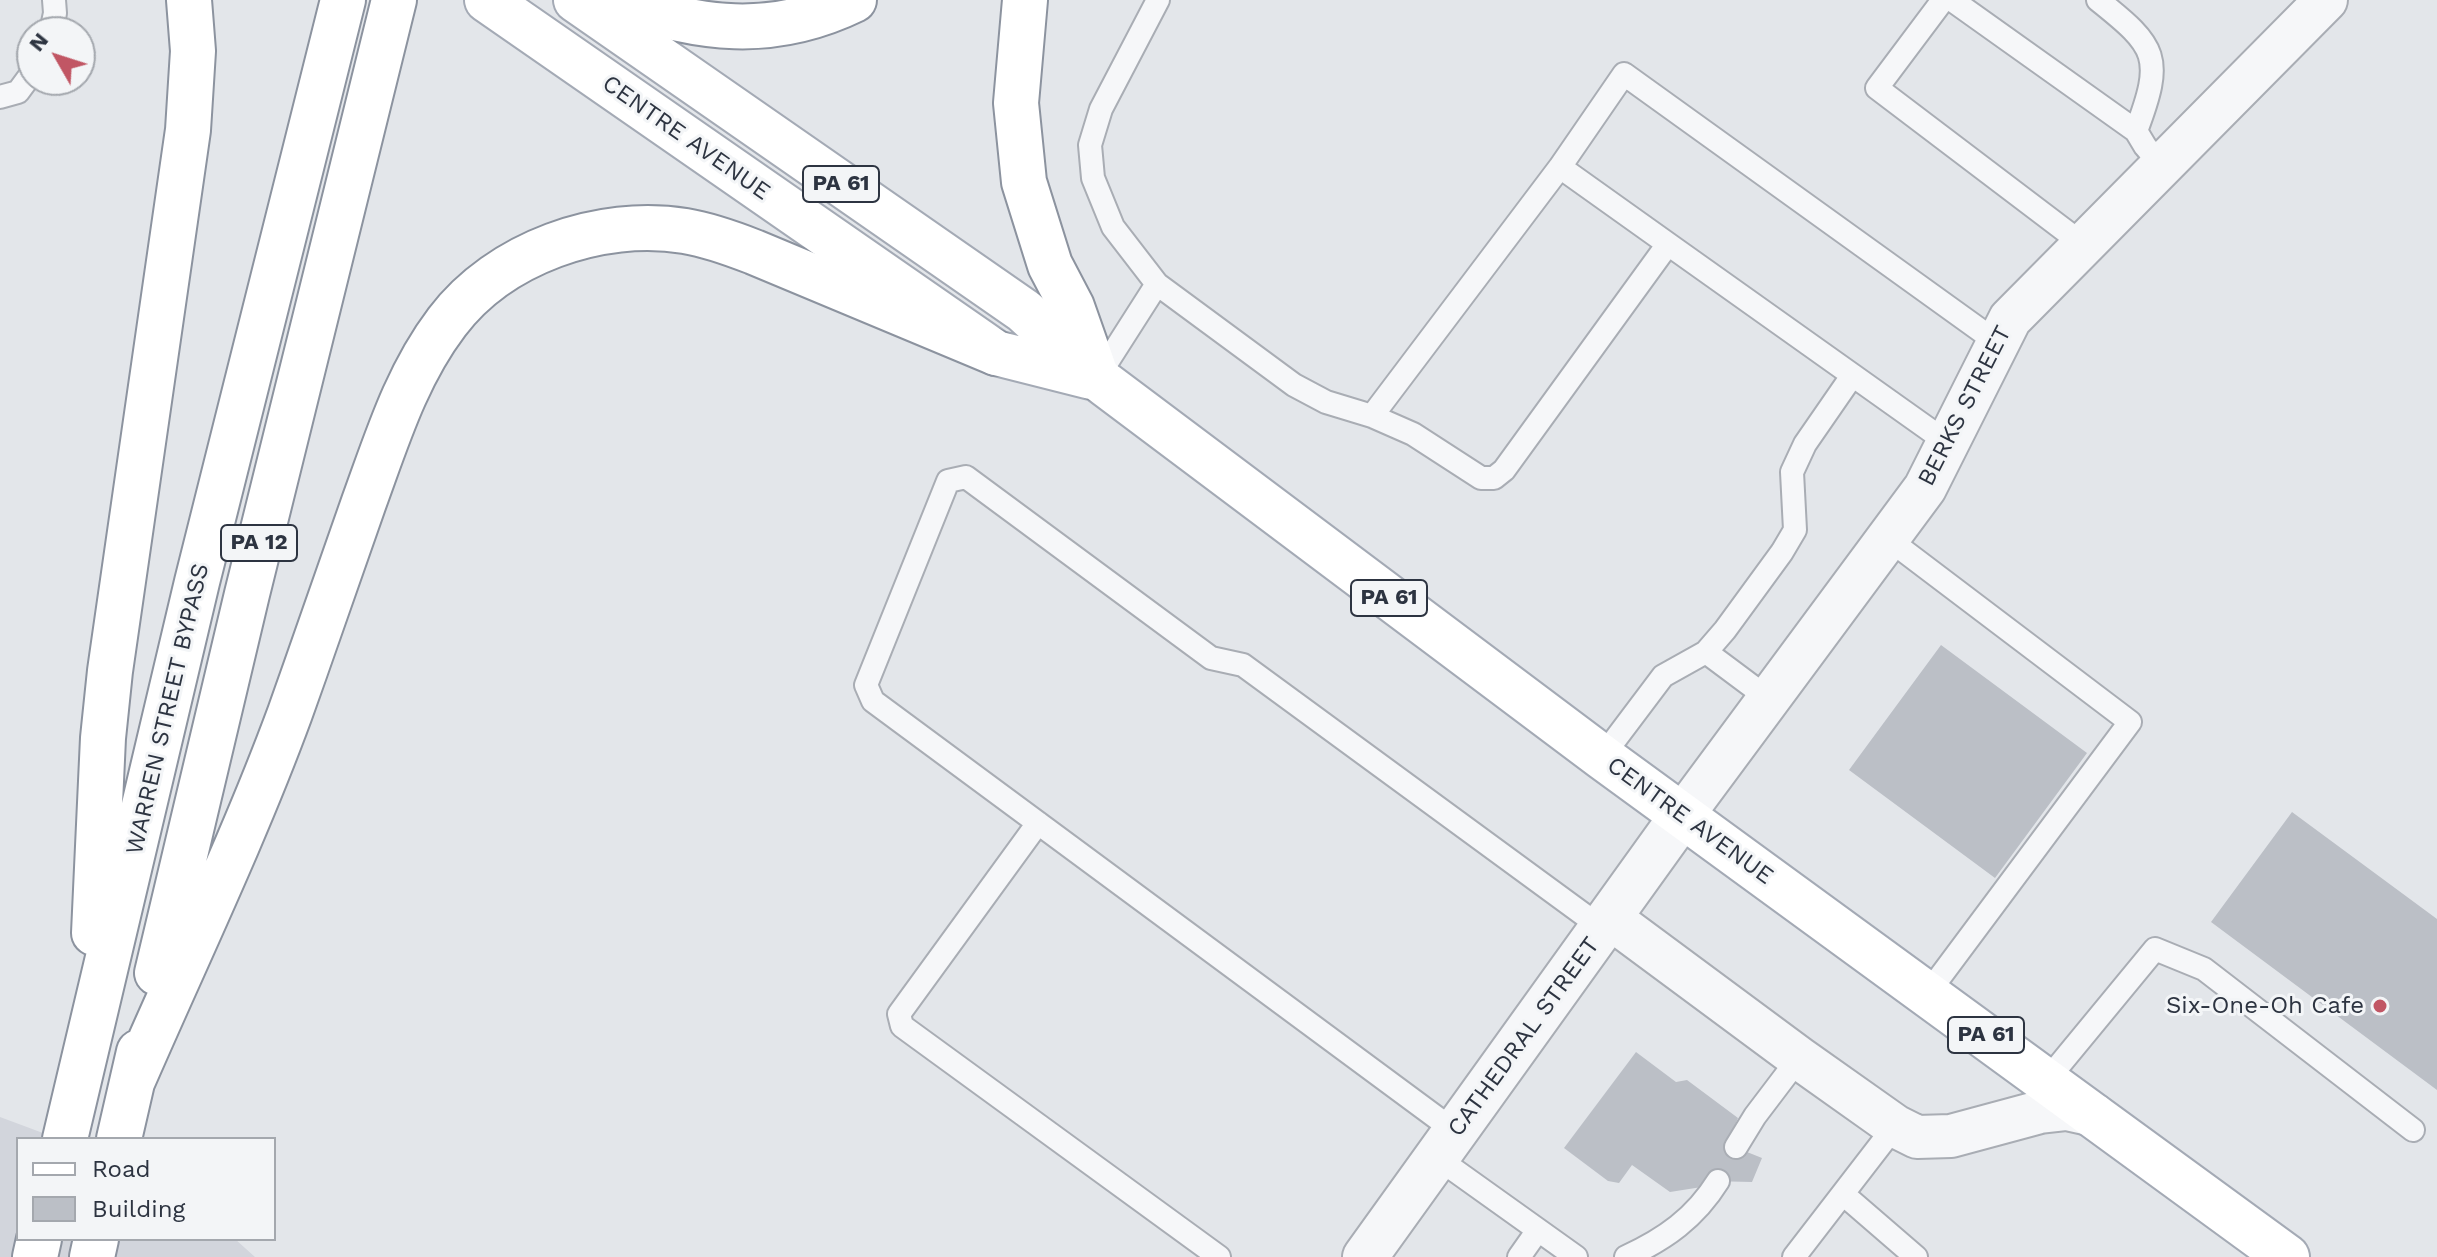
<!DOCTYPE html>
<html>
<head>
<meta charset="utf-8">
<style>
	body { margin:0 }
	#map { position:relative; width:2437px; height:1257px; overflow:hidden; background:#e3e6ea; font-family:"Work Sans",sans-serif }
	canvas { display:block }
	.legend { position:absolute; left:16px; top:1137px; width:260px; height:104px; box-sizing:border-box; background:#f3f5f7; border:2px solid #a4a8ae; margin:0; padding:10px 14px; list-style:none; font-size:24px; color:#2d3441 }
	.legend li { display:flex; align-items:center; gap:16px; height:40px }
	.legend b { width:40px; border:2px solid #a4a8ae }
	.north { position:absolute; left:16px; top:16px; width:80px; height:80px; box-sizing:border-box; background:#f3f5f7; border:2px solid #a4a8ae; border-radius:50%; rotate:309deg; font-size:22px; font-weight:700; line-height:32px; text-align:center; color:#2d3441 }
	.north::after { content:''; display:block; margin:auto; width:28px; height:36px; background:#c15664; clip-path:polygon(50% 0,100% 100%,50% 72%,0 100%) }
</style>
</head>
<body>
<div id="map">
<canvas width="2437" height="1257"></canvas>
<ul class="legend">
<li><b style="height:10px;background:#fff"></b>Road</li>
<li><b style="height:22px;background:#bbbfc6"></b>Building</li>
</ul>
<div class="north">N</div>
</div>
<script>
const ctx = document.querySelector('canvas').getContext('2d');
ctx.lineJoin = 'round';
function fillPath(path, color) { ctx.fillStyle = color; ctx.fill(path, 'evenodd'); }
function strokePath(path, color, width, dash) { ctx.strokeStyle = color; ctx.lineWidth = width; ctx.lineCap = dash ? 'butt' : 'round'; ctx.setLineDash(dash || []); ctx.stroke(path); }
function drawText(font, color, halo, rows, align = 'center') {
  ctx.font = font + ' "Work Sans",sans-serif'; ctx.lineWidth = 6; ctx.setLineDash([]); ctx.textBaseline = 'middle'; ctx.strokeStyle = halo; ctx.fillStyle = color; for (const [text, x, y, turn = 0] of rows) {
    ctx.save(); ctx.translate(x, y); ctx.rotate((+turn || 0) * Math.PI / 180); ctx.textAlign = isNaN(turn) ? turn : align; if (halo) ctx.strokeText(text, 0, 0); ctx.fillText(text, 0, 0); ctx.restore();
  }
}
fillPath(new Path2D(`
	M0 1117 59 1139H18V1239H235L255 1257H0Z`), '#d2d5dc');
fillPath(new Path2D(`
	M1941 645 2087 753 1995 878 1849 770Z
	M2292 812 2437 919V1090L2211 922Z
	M1636 1052 1676 1082 1687 1080 1738 1118 1727 1144 1762 1158 1752 1182 1710 1181 1708 1186 1670 1192 1632 1165 1619 1183 1608 1181 1564 1148Z`), '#bbbfc6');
const service = new Path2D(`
	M1158 0 1101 109 1090 145 1093 178 1113 227 1157 284 1294 385 1326 402 1372 416 1413 434 1481 478H1494L1504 470 1668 244 1560 167 1372 416
	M1943 0 1877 88 2084 245
	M1952 0 2136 131
	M2098 0C2157 47 2164 57 2136 131L2145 146 2162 166
	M51 32 55 13 54 0
	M0 97 18 92 32 73
	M1560 167 1624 74 1998 343
	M1668 244 1948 443
	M1097 378 1157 284
	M1887 538 2130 722 1928 993
	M1706 652 1769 699
	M1602 757 1663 676 1706 652 1725 630 1782 552 1795 530 1792 472 1805 444 1852 376
	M1038 823 899 1014 902 1026 1219 1257
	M2047 1080 2155 949 2204 969 2413 1130
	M1456 1132 873 701 866 685 948 481 966 477 1211 658 1243 665 1602 928
	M1736 1147 1755 1116 1799 1058
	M1436 1157 1576 1257
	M1843 1194 1916 1257
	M1519 1257 1538 1230
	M1626 1257C1665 1239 1695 1218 1718 1181
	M1794 1257 1895 1126`);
const minor = new Path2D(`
	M1682 816 1925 488 2010 319 2326 0
	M1610 918 1799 1058 1895 1126 1917 1137 1951 1136 2040 1112 2067 1109 2094 1115`);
const tertiary = new Path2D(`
	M1365 1257 1682 816`);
const primary = new Path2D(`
	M487 0 996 353 1091 377
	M576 0 1024 311 1097 378 1602 757 2287 1257`);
const motorway = new Path2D(`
	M613 0C698 30 772 40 854 0
	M1025 0 1016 103 1024 182 1050 265 1072 307 1097 378
	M94 933 103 738 110 671 188 130 193 51 189 0
	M157 973 247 594 394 0
	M133 1080C186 958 244 838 290 713 315 643 339 573 364 502 387 439 406 376 447 322 499 253 600 217 685 231 709 235 731 243 754 252L996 353
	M65 1139 197 582 343 0
	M119 1139 139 1052
	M35 1257 39 1239
	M92 1257 96 1239`);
strokePath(service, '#a9adb4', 26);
strokePath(minor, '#a9adb4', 46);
strokePath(tertiary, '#a9adb4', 48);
strokePath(primary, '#a4aab5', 48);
strokePath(motorway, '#8c939f', 48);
strokePath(service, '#f6f7f9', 22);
strokePath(minor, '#f6f7f9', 42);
strokePath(tertiary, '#f6f7f9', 44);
strokePath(primary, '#fff', 44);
strokePath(motorway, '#fff', 44);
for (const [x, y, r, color] of [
	[2380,1006,8,"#c15664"]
]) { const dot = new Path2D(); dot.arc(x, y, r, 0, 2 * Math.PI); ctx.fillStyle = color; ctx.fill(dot); strokePath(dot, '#f3f5f7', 3); }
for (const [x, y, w] of [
	[841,184,76],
	[259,543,76],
	[1389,598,76],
	[1986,1035,76]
]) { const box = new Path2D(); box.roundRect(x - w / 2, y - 18, w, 36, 6); ctx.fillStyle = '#f3f5f7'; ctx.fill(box); strokePath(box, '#2d3441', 2); }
drawText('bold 22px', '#2d3441', null, [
	["PA 61",841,184],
	["PA 12",259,543],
	["PA 61",1389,598],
	["PA 61",1986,1035]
]);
drawText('24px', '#2d3441', '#f3f5f7', [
	["CENTRE AVENUE",686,138,35],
	["BERKS STREET",1965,406,-63],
	["WARREN STREET BYPASS",168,709,-77],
	["CENTRE AVENUE",1690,821,36],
	["CATHEDRAL STREET",1524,1037,-54]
]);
drawText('24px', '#2d3441', '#f3f5f7', [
	["Six-One-Oh Cafe",2364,1006]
], 'right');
</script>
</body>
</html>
